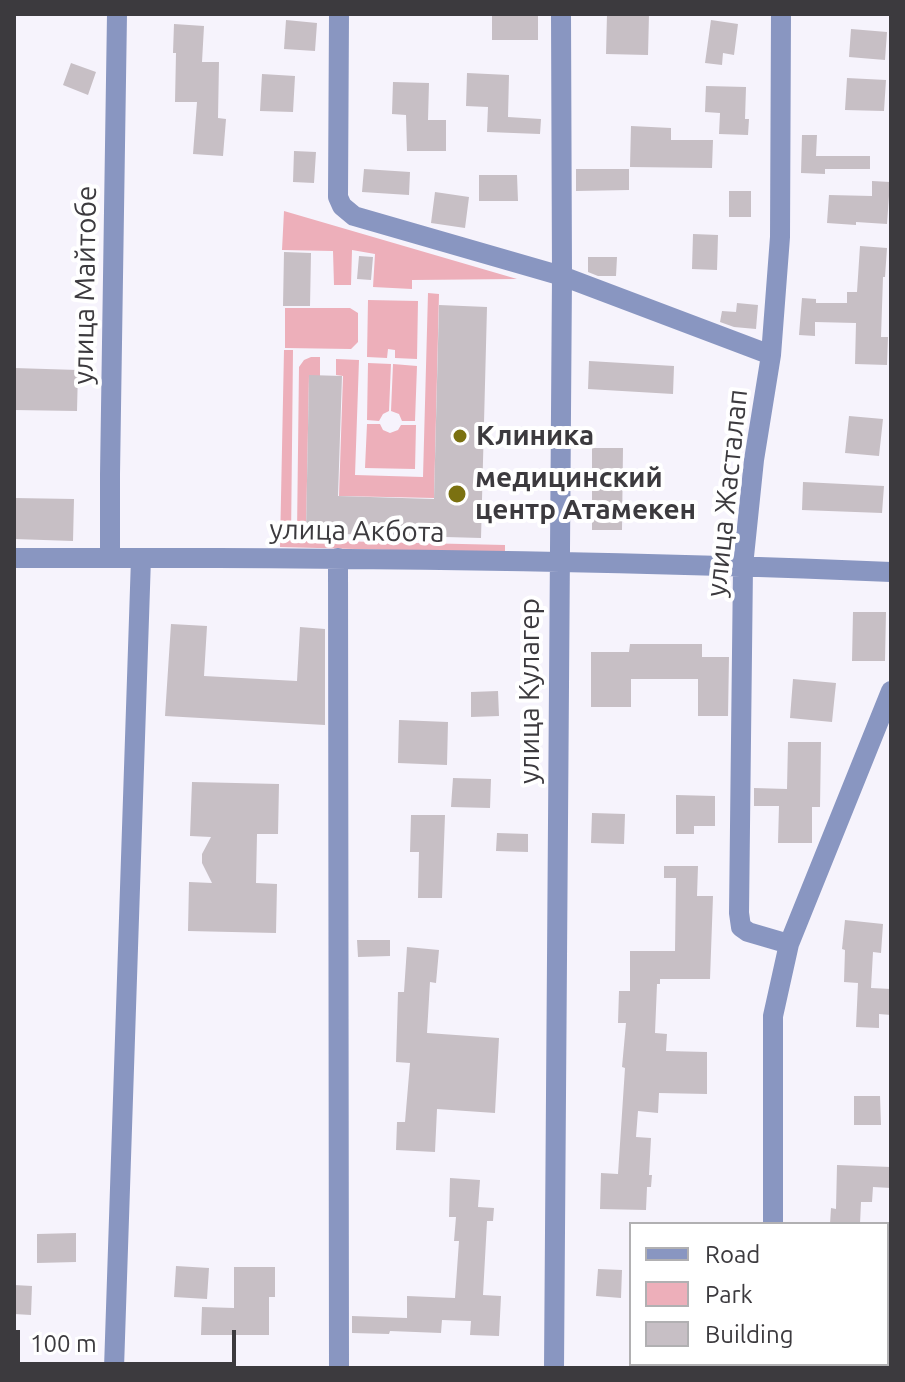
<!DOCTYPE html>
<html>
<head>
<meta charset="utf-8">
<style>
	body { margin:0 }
	#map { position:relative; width:905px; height:1382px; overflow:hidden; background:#f6f3fc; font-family:Ubuntu,sans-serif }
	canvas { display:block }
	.frame { position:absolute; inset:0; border:16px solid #3c3a3e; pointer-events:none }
	.legend { position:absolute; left:629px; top:1222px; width:260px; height:144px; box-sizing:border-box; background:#fff; border:2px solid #b1b0b2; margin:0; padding:10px 14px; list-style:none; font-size:24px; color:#3c3a3e }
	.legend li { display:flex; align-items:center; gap:16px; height:40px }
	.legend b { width:40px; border:2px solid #b1b0b2 }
	.scale { position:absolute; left:16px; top:1330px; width:220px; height:36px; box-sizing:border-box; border:4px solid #3c3a3e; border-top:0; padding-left:10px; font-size:24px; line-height:28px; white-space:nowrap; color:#3c3a3e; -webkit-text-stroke:6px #fff; paint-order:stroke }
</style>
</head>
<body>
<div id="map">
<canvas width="905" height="1382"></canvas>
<div class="frame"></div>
<ul class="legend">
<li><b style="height:10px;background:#8996c1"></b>Road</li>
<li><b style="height:22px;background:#edafba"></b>Park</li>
<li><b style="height:22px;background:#c7bfc5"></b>Building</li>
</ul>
<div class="scale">100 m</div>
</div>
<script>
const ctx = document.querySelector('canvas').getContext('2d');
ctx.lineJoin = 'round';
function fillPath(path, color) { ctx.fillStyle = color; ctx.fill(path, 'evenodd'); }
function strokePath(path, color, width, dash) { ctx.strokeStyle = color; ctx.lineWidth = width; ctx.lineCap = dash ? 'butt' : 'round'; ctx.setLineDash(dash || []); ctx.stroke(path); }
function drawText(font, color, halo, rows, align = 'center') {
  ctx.font = font + ' Ubuntu,sans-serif'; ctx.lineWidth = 8; ctx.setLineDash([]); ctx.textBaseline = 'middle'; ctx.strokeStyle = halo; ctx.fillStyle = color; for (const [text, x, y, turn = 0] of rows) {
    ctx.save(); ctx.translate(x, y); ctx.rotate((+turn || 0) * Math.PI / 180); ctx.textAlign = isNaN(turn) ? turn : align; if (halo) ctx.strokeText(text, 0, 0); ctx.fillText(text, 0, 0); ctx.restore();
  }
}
fillPath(new Path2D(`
	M284 211 517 279 412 280V289L373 287 375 254 352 250 351 285H334L333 251 282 250Z
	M428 293 439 294 434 498 339 496 343 376 336 375V359L359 360 355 475 423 477Z
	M368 300 418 301 417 359 395 358V350L388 349 387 358 367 357Z
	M285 308H350L358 313V342L351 349 285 348Z
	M284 350H293L291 540 505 545V553L280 547Z
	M311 357H320V376H309L306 533H297L299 367 304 360Z
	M368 363 391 364 389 411 383 414 379 421 367 420Z
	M393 364 417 366 415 421H402L399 414 391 411Z
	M367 424H380L383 430 390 433 398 430 401 425H416L415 469 365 468Z`), '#edafba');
fillPath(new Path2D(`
	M492 14H538V40H492Z
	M607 14H649L648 55 606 54Z
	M286 20 317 23 315 51 284 49Z
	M711 20 738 24 734 55 723 53 722 65 705 63Z
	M174 24 204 26 202 62H219L218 118 226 119 223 156 193 154 197 102H175L176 53H173Z
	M851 29 887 32 885 60 849 57Z
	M71 63 96 72 88 95 63 85Z
	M467 73 509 75 508 117 541 119 540 134 487 132 488 107 466 106Z
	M262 74 295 76 293 112 260 111Z
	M847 78 886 80 884 111 845 110Z
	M393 82 429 83 428 120H446V151H407L406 115 392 114Z
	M706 86 746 87 745 119H749L748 135 719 134 720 113 705 112Z
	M631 126 671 128V140H713L712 168 630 167Z
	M802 135H817L816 156H870V169H825V174L801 173Z
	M294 151 316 152 314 183 293 182Z
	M364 169 410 172 409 195 362 192Z
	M576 169H629V190L576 191Z
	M479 175H517L518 201H479Z
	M872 181 890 182 887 224 856 222V225L827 223 829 195 872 196Z
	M729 191H751V217H729Z
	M435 192 469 197 465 228 431 223Z
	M693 234 718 235 717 270 692 269Z
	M860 246 887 248 885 277H883L881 337H888L887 365 855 364 856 323 815 322V336L799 335 802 298 816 299V303H847V292H857Z
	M284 252 311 253 310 306H283Z
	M359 256 373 257 371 280 357 279Z
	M588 257H617L616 276H598L588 272Z
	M737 303 758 305 756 329 734 327 720 322 722 311 736 312Z
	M439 305 487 307 481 538 306 533 309 375 342 376 338 496 434 499Z
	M589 361 674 366 673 394 588 389Z
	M14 368 78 370 77 411 14 410Z
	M849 416 883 419 879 456 845 453Z
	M592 448H623L622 530H592Z
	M803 482 884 486 882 513 802 510Z
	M14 498 74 499 73 541 14 539Z
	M853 612H886L885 661H852Z
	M171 624 207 626 204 676 297 681 300 627 325 629V725L165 716Z
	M630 644H702V657H729L728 716H698V679H631V707H591V652H629Z
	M793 679 836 683 832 722 790 718Z
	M498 691 499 716 471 717V692Z
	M399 720 448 722 447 765 398 763Z
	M788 742H821L820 807H812V843H778L779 806H754V788L787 789Z
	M453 778 491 779 490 808 451 807Z
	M192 782 279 784 278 834H257L256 883 277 884 276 933 188 931 189 882 212 883 202 863V854L211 837 190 836Z
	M676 795 715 796V826H694V834H676Z
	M592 813 625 814 624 844 591 843Z
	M411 815H445L442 898H418L419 852H410Z
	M497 833 528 834V852L496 851Z
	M664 866H698L697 896H713L710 979H660V984H657L655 1033 667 1034 666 1051 707 1052V1094L659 1093 658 1113 638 1111 636 1137 651 1138 649 1175H652L651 1187H647L646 1210 600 1209 601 1173 618 1174 625 1068 622 1067 626 1023H618L619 991H630V951H675L676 878H664Z
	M845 920 883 924 881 953 873 952 871 988 891 989V1015L879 1014V1028L856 1027 858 983 844 982 845 950 842 949Z
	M357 940H390V956L358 957Z
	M407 947 439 950 436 983 430 982 427 1033 499 1038 495 1113 437 1109 435 1152 396 1150 397 1122H405L410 1063 396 1062 398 992H404Z
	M854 1096H880L881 1125H854Z
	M837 1165 891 1167V1188L873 1187 872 1202H861L860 1224H830L831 1208 836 1209Z
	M450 1178 480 1180 478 1207 494 1208 493 1221H487L483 1295 501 1296 499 1336 470 1335 471 1321 442 1320 441 1333 390 1331 389 1334 352 1333V1316L407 1318V1296L455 1298 459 1241H454L456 1217H449Z
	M76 1233V1262L37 1263V1234Z
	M176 1266 209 1268 207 1299 174 1297Z
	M234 1267H275V1297H269V1335H201L202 1307 234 1308Z
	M598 1269 622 1270 621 1298 596 1296Z
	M14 1285 32 1286 31 1315 14 1314Z`), '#c7bfc5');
strokePath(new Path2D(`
	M339 14 338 197 342 206 354 216 562 276 771 355
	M781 14 780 237 771 355 754 460 743 566 739 913 741 927 748 932 789 944
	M14 558C306 557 599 560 891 572
	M110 558V474L117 14
	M338 558 339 1368
	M773 1224V1016L789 944 891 691
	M114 1368 141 558
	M554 1368 562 276 561 14
	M773 1368V1364`), '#8996c1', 20);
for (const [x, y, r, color] of [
	[460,436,8,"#7b7111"],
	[457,494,10,"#7b7111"]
]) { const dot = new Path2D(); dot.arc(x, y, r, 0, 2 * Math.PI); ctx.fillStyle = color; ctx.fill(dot); strokePath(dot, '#fff', 3); }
drawText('28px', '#3c3a3e', '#fff', [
	["улица Майтобе",85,285,-89],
	["улица Жасталап",727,493,-84],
	["улица Акбота",357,531,1],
	["улица Кулагер",530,691,-90]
]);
drawText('bold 28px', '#3c3a3e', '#fff', [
	["Клиника",476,436],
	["медицинский",475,478],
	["центр Атамекен",475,510]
], 'left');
</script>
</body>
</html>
